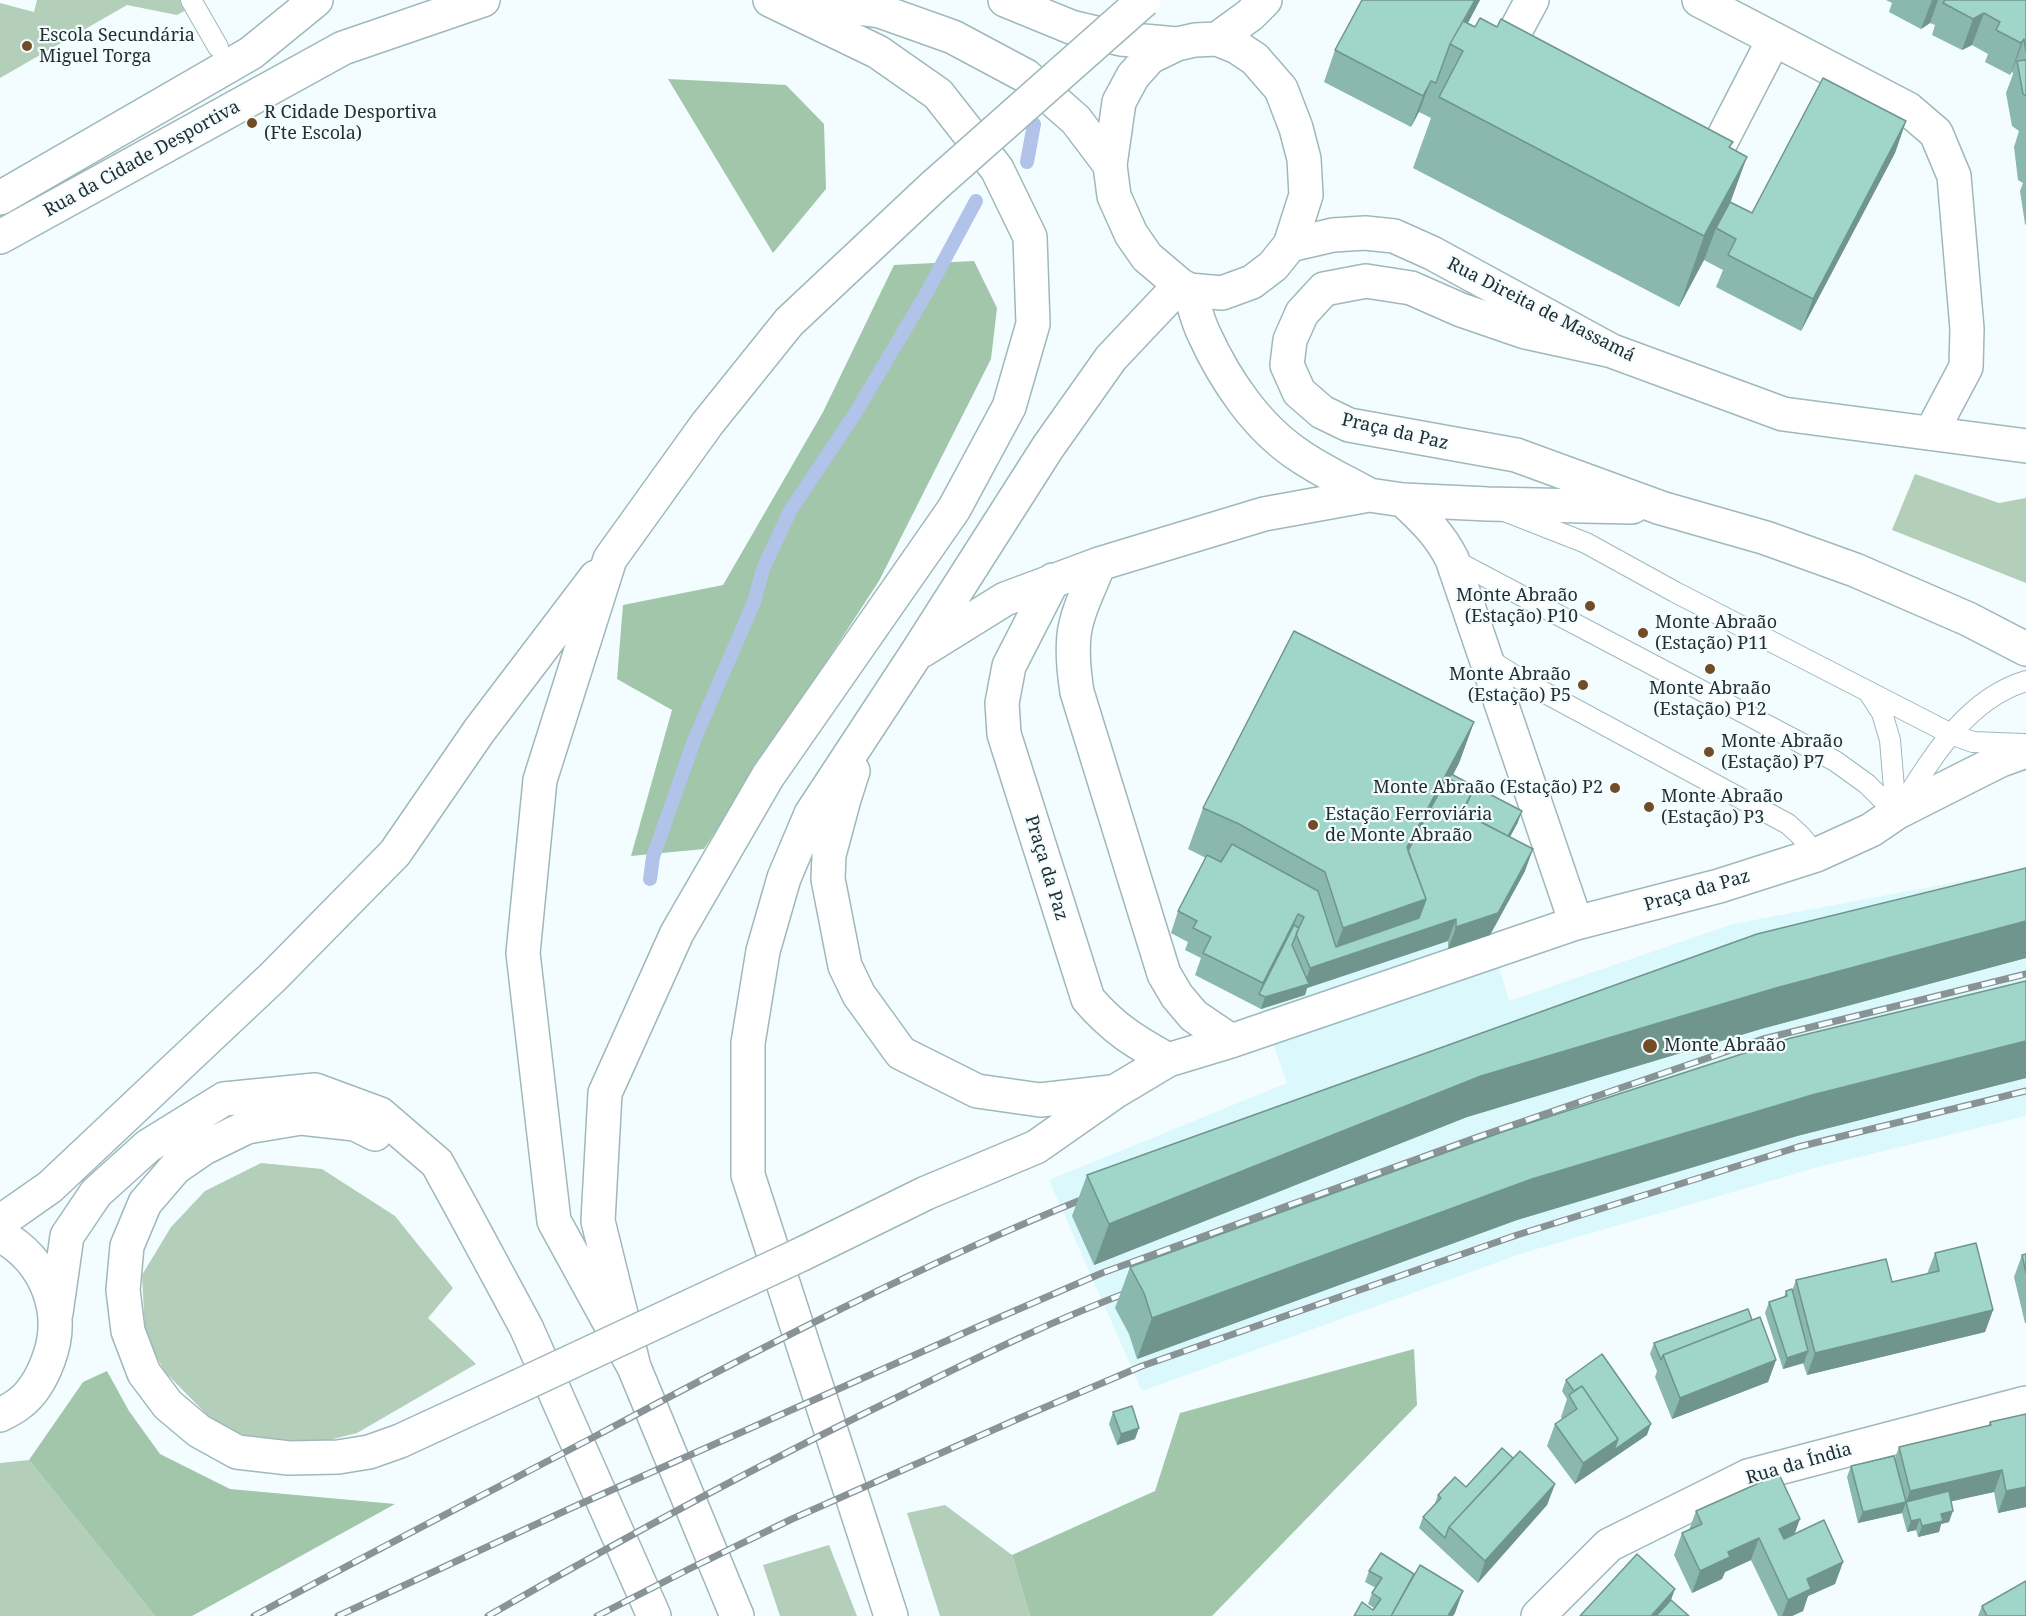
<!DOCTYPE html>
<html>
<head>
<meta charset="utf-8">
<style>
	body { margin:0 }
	canvas { display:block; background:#f3fdff }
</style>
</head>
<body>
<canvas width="2026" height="1616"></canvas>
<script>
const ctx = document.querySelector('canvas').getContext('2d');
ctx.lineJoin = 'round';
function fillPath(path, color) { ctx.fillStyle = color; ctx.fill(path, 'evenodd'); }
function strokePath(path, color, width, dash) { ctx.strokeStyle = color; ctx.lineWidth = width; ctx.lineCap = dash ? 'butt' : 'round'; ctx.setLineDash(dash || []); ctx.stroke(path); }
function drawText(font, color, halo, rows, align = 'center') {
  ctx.font = font + ' "Noto Serif",serif'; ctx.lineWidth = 4.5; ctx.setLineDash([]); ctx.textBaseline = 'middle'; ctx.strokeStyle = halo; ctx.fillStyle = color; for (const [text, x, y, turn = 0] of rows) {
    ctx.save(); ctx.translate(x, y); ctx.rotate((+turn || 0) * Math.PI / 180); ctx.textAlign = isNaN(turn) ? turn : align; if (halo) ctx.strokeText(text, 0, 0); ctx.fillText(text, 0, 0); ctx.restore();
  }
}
fillPath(new Path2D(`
	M1279 672 1459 763 1447 784 1518 822 1499 856 1525 871 1490 935 1509 1001 1733 924 2026 869V1116L1815 1168 1523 1253 1142 1391 1049 1180 1287 1083 1261 1009 1195 975 1203 958 1185 950 1189 943 1171 933 1199 877Z`), '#dbf8fd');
fillPath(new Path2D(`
	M37 0H204L177 15 127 5 0 78V3L34 12Z
	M1915 474 1999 503 2026 498V583L1892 530Z
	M261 1163 322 1169 395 1216 453 1288 428 1318 476 1364 357 1433 317 1443 266 1444 215 1423 164 1371 145 1333 142 1275 171 1227 205 1191Z
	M29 1460 155 1616H0V1463Z
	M945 1505 1012 1555 1030 1616H940L907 1513Z
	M829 1545 857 1616H780L763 1565Z`), '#b3cfb9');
fillPath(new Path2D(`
	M668 79 786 85 824 124 826 189 773 253Z
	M974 261 997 308 991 359 879 581 704 849 631 856 672 710 617 679 623 605 723 585 823 412 894 265Z
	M1414 1349 1417 1405 1212 1616H1030L1012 1555 1155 1491 1180 1413Z
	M107 1371 129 1411 160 1454 230 1489 395 1504 192 1616H155L29 1460 83 1382Z`), '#a1c6a9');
strokePath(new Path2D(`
	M1027 162 1034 124
	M650 879 653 857 695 738 754 602 763 569 790 511 856 412 927 292 976 201`), '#b2c3e9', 14);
const lane = new Path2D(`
	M191 0 218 47
	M1507 512 1586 543 1675 592 1951 734 1973 742 2023 744
	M1452 559 1835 761 1867 784 1896 813
	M1485 657 1525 682 1788 824 1801 836 1816 855
	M1869 693 1882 713 1890 740 1896 813
	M1900 808C1932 758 1966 699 2026 681`);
const street = new Path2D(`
	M1699 0 1908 109 1936 133 1954 176 1967 329 1966 367 1931 433
	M1516 61 1503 54 1532 0
	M1697 158 1709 165 1774 39
	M1538 1616 1609 1545 1748 1476 2026 1403`);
const secondary = new Path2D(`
	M795 0 880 11 953 37 1026 76 1076 120 1110 165
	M1005 0 1071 27 1121 39 1177 44
	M1217 39 1237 47 1255 59 1281 89 1296 128 1304 159 1306 195 1290 245 1273 266 1252 282 1222 293 1189 290 1180 285 1147 257 1131 234 1114 196 1110 165 1119 102 1133 76 1150 57 1177 44 1195 40Z
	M1217 39 1250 15 1265 0
	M0 198 251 53 316 0
	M0 237 343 48 483 0
	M1290 245 1333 235 1365 233 1394 236 1432 253 1612 351 1783 414 2026 446
	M1189 290C1194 304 1197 320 1204 334 1225 380 1257 428 1300 456 1322 471 1346 482 1369 495
	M1612 351 1525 332 1461 310 1411 288 1366 281 1324 289 1302 313 1290 340 1287 365 1299 392 1322 412 1349 425 1516 455 1661 508 1766 538 1855 570 1968 619 2026 649
	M1403 500C1423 518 1440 535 1452 559L1576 923
	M1099 564C1090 587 1077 611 1074 635 1072 654 1074 673 1077 692L1164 974 1177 996 1194 1016 1231 1041
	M1053 580 1009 666 1002 703 1004 734 1088 999C1114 1029 1134 1041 1168 1060
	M923 650 1005 599 1099 564 1264 514 1369 495 1403 500 1488 504 1632 507
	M853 771 844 799 829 855 828 879 845 966 859 995 901 1053 977 1091 1040 1100 1111 1092
	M375 1134 355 1124 301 1118 247 1127 204 1148 175 1168 145 1203 127 1246 123 1290 128 1331 144 1373 168 1405 199 1431 237 1452 289 1458 338 1457 369 1452 400 1441 517 1387
	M0 1222 50 1187 273 977 395 853 479 731 596 577
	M0 1235C46 1260 67 1312 48 1361 42 1377 33 1393 20 1403 14 1408 6 1412 0 1415
	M802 1254 926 1193 1036 1147 1116 1091 1168 1060 1231 1041 1576 923 1719 886 1816 855 1871 830 1896 813 1969 776 2001 760 2026 751
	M56 1313 67 1236 96 1193 148 1146 224 1099 315 1090 380 1114 437 1163 465 1214 526 1327 654 1616
	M634 1367 598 1221 605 1093 677 933 768 776 954 509 1009 407 1033 324 1030 237 997 169 938 94 878 52 770 0
	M737 1616 634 1367 554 1221 523 953 540 780 610 559 707 424 789 322 935 185
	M891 1616 748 1175V1043L763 951 784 878 811 814 916 654 1048 447 1111 358 1180 285`);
strokePath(lane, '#9fb8bc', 22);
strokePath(street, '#9fb8bc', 36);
strokePath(secondary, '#9fb8bc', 36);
strokePath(lane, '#fff', 20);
strokePath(street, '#fff', 33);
strokePath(secondary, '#fff', 33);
const rail = new Path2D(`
	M254 1616C366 1555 479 1497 592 1438 755 1351 921 1264 1093 1195
	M338 1616 569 1509 982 1325 1102 1273 1475 1138 1763 1039 2026 974
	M488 1616C625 1537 764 1462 906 1393 980 1356 1056 1319 1134 1290
	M597 1616 689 1569 792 1519 1020 1418 1142 1366 1517 1235 1798 1147 2026 1091`);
strokePath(rail, '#899395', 7);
strokePath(rail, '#f3fdff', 4.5, [14]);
const secondaryBridge = new Path2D(`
	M935 185 1144 0
	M517 1387 802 1254`);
strokePath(secondaryBridge, '#9fb8bc', 36, []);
strokePath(secondaryBridge, '#fff', 33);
fillPath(new Path2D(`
	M1362 0H1480L1468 23 1730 148 1731 202 1752 213 1906 121 1895 153 1801 331 1716 287 1723 270 1704 260 1705 258 1679 307 1413 168 1431 118 1419 112 1411 127 1324 82 1335 50Z
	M1886 0H2026V225L2025 224 2020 191 2023 183 2018 180 2014 147 2019 131 2012 126 2006 93 2013 74 2012 71 2010 75 1985 62 1988 54 1972 45 1962 50 1932 35 1935 25 1930 23 1921 29 1889 12 1892 3Z
	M1474 722 1459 763 1453 775 1518 822 1510 837 1525 871 1490 935 1448 949V941L1307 988 1305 995 1261 1009 1195 975 1201 958 1185 950 1188 942 1171 933 1178 911 1206 858 1188 849 1203 808Z
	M2026 868V958L1761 1029 1467 1117 1094 1265 1072 1216 1087 1175Z
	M2026 981V1078L1797 1136 1517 1220 1137 1359 1129 1334 1115 1308 1130 1267Z
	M1935 1253 1993 1310 1985 1332 1807 1375 1803 1363 1783 1369 1765 1313 1769 1302 1784 1297 1786 1291H1792L1796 1280 1892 1282 1927 1274Z
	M2026 1254V1323H2025L2014 1277 2022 1255Z
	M1752 1320 1776 1360 1768 1382 1672 1419 1655 1377 1657 1371 1650 1354 1654 1343Z
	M1566 1380 1647 1435 1575 1484 1547 1446 1555 1424 1562 1419 1561 1417 1567 1399 1562 1391Z
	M1113 1412 1135 1439 1117 1445 1109 1424Z
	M1990 1422 2026 1507 1998 1513 1994 1492 1951 1501 1949 1522 1941 1524 1939 1532 1918 1537 1916 1530 1907 1532 1902 1513 1858 1523 1847 1477 1851 1466 1895 1458 1899 1447 1988 1426Z
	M1513 1458 1555 1484 1547 1505 1478 1583 1419 1528 1423 1517 1434 1506 1438 1495 1466 1487Z
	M1696 1511 1794 1534 1843 1562 1835 1584 1808 1596 1803 1611 1792 1616H1778L1751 1560 1725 1572 1722 1579 1692 1593 1674 1555 1682 1533 1689 1530Z
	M1369 1571 1455 1613 1373 1610 1374 1608 1368 1604 1372 1593 1376 1588 1365 1582Z
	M1982 1606 2026 1616H1978Z`), '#8ab7ae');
fillPath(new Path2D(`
	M1475 0H1480L1455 47 1451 45Z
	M1932 0H1938L1930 23 1921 29Z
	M1984 13 1972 45 1962 50 1973 19Z
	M2024 39 2012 71 2010 75 2021 43Z
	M1431 81 1419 112 1411 127 1423 96Z
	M1906 121 1895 153 1801 331 1813 299Z
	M1747 157 1721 228H1716L1705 258 1679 307 1704 236Z
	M1474 722 1459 763 1402 870 1407 847Z
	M1522 811 1518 822 1499 857 1503 845Z
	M1533 849 1525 871 1490 935 1448 949 1456 927Z
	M1426 899 1456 919 1448 941 1307 988 1305 995 1261 1009 1265 997 1304 986 1310 968 1331 961 1343 928Z
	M1298 914 1290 936 1259 994 1255 1005 1263 983Z
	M2026 921V958L1761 1029 1467 1117 1094 1265 1109 1224 1481 1076 1776 988Z
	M2026 1041V1078L1797 1136 1517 1220 1137 1359 1152 1318 1532 1179 1812 1095Z
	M1993 1310 1985 1332 1807 1375 1815 1353Z
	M1808 1351 1804 1363 1783 1369 1787 1358Z
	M1776 1360 1768 1382 1672 1419 1680 1398Z
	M1651 1424 1647 1435 1575 1484 1583 1463 1618 1439Z
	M1139 1428 1135 1439 1117 1445 1121 1434Z
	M2002 1470 1994 1492 1908 1511 1906 1502 1902 1513 1858 1523 1863 1512 1906 1502 1910 1491Z
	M1555 1484 1547 1505 1478 1583 1485 1561Z
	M2026 1487V1507L1998 1513 2006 1491Z
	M1953 1511 1949 1522 1941 1524 1939 1532 1918 1537 1922 1526 1941 1514Z
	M1800 1519 1792 1541 1771 1550 1779 1529Z
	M1920 1519 1916 1530 1907 1532 1911 1521Z
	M1759 1538 1751 1560 1725 1572 1722 1579 1692 1593 1700 1571 1728 1552Z
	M1843 1562 1835 1584 1808 1596 1803 1611 1792 1616H1782L1788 1600 1807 1579Z
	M1675 1589 1667 1611 1662 1616H1651Z
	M1463 1591 1455 1613 1453 1616H1448Z`), '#70958d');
const building = new Path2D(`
	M1362 0H1475L1450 44 1436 83 1431 81 1423 96 1335 50Z
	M1945 0H2026V52L2024 39 2021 43 1996 30 2000 22 1984 13 1973 19 1943 3Z
	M1480 18 1497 27 1501 19 1733 142 1729 147 1747 157 1704 236 1439 97 1463 51 1450 44 1463 21 1475 27Z
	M2026 60V96L2023 94 2017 61Z
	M1823 78 1906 121 1813 299 1728 255 1736 239 1716 228 1730 202 1752 213Z
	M1294 631 1474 722 1407 847 1426 899 1343 928 1325 872 1239 824 1203 808Z
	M1451 774 1522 811 1508 836 1463 813 1473 790 1449 779Z
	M1447 778 1473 790 1462 812 1533 849 1498 913 1456 927V919L1310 968 1296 934 1304 917 1298 914 1263 983 1203 953 1211 937 1193 928 1197 921 1178 911 1207 855 1221 862 1232 844 1318 891 1336 947 1419 918 1426 899 1408 851Z
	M2026 868V921L1776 988 1481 1076 1109 1224 1087 1175 1757 934Z
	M1294 925 1299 928 1292 945 1309 984 1265 997 1259 994Z
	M2026 981V1041L1812 1095 1532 1179 1152 1318 1144 1293 1130 1267 1505 1131 1791 1038Z
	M1976 1243 1993 1310 1815 1353 1796 1280 1886 1259 1892 1282 1939 1271 1935 1253Z
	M2026 1254V1273L2022 1255Z
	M1792 1289 1808 1351 1787 1358 1769 1302 1787 1296 1786 1291Z
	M1748 1309 1752 1320 1663 1355 1661 1360 1654 1343Z
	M1760 1317 1776 1360 1680 1398 1663 1355Z
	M1602 1354 1651 1424 1614 1450 1618 1439 1582 1386 1574 1391 1566 1380Z
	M1582 1386 1618 1439 1583 1463 1555 1424 1577 1409 1569 1395Z
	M1132 1406 1139 1428 1121 1434 1113 1412Z
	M2026 1414V1487L2006 1491 2002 1470 1910 1491 1899 1447 1991 1425 1990 1422Z
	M1502 1448 1513 1458 1449 1527 1445 1538 1423 1517 1441 1498 1438 1495 1455 1477 1466 1487Z
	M1520 1451 1555 1484 1485 1561 1449 1527Z
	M1894 1456 1906 1502 1863 1512 1851 1466Z
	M1779 1474 1800 1519 1779 1529 1784 1539 1824 1520 1843 1562 1807 1579 1811 1589 1788 1600 1759 1538 1728 1552 1730 1557 1700 1571 1682 1533 1702 1524 1696 1511Z
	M1949 1491 1953 1511 1941 1514 1943 1521 1922 1526 1920 1519 1911 1521 1906 1502Z
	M1381 1553 1414 1574 1391 1616H1354L1362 1602 1373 1610 1381 1599 1372 1593 1382 1578 1369 1571Z
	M1637 1554 1675 1589 1651 1616H1580Z
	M1420 1565 1463 1591 1448 1616H1391Z
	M2026 1581V1616H1987L1982 1606Z
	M1671 1600 1689 1616H1656Z`);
fillPath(building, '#a0d5ca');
strokePath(building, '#70958d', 1.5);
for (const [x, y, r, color] of [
	[27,46,6,"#714d27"],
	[252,123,6,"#714d27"],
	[1590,606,6,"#714d27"],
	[1643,633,6,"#714d27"],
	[1710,669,6,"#714d27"],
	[1583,685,6,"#714d27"],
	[1709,752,6,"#714d27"],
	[1615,788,6,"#714d27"],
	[1649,807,6,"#714d27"],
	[1313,825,6,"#714d27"],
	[1650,1046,8,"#714d27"]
]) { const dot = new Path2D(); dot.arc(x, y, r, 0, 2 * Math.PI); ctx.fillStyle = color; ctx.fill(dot); strokePath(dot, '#f3fdff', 2); }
drawText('18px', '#242e30', '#f3fdff', [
	["Escola Secundária",39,36],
	["Miguel Torga",39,57],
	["R Cidade Desportiva",264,113],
	["(Fte Escola)",264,134],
	["Monte Abraão",1578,596,"right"],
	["(Estação) P10",1578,617,"right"],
	["Monte Abraão",1655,623],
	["(Estação) P11",1655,644],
	["Monte Abraão",1571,675,"right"],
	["(Estação) P5",1571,696,"right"],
	["Monte Abraão",1710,689,"center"],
	["(Estação) P12",1710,710,"center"],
	["Monte Abraão",1721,742],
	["(Estação) P7",1721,763],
	["Monte Abraão (Estação) P2",1603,788,"right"],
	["Monte Abraão",1661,797],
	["(Estação) P3",1661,818],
	["Estação Ferroviária",1325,815],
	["de Monte Abraão",1325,836],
	["Monte Abraão",1664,1046]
], 'left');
drawText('18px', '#242e30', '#f3fdff', [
	["Rua da Cidade Desportiva",142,159,-29],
	["Rua Direita de Massamá",1541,310,27],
	["Praça da Paz",1395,432,13],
	["Praça da Paz",1046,868,73],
	["Praça da Paz",1697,891,-16],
	["Rua da Índia",1799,1464,-16]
]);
</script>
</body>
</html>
